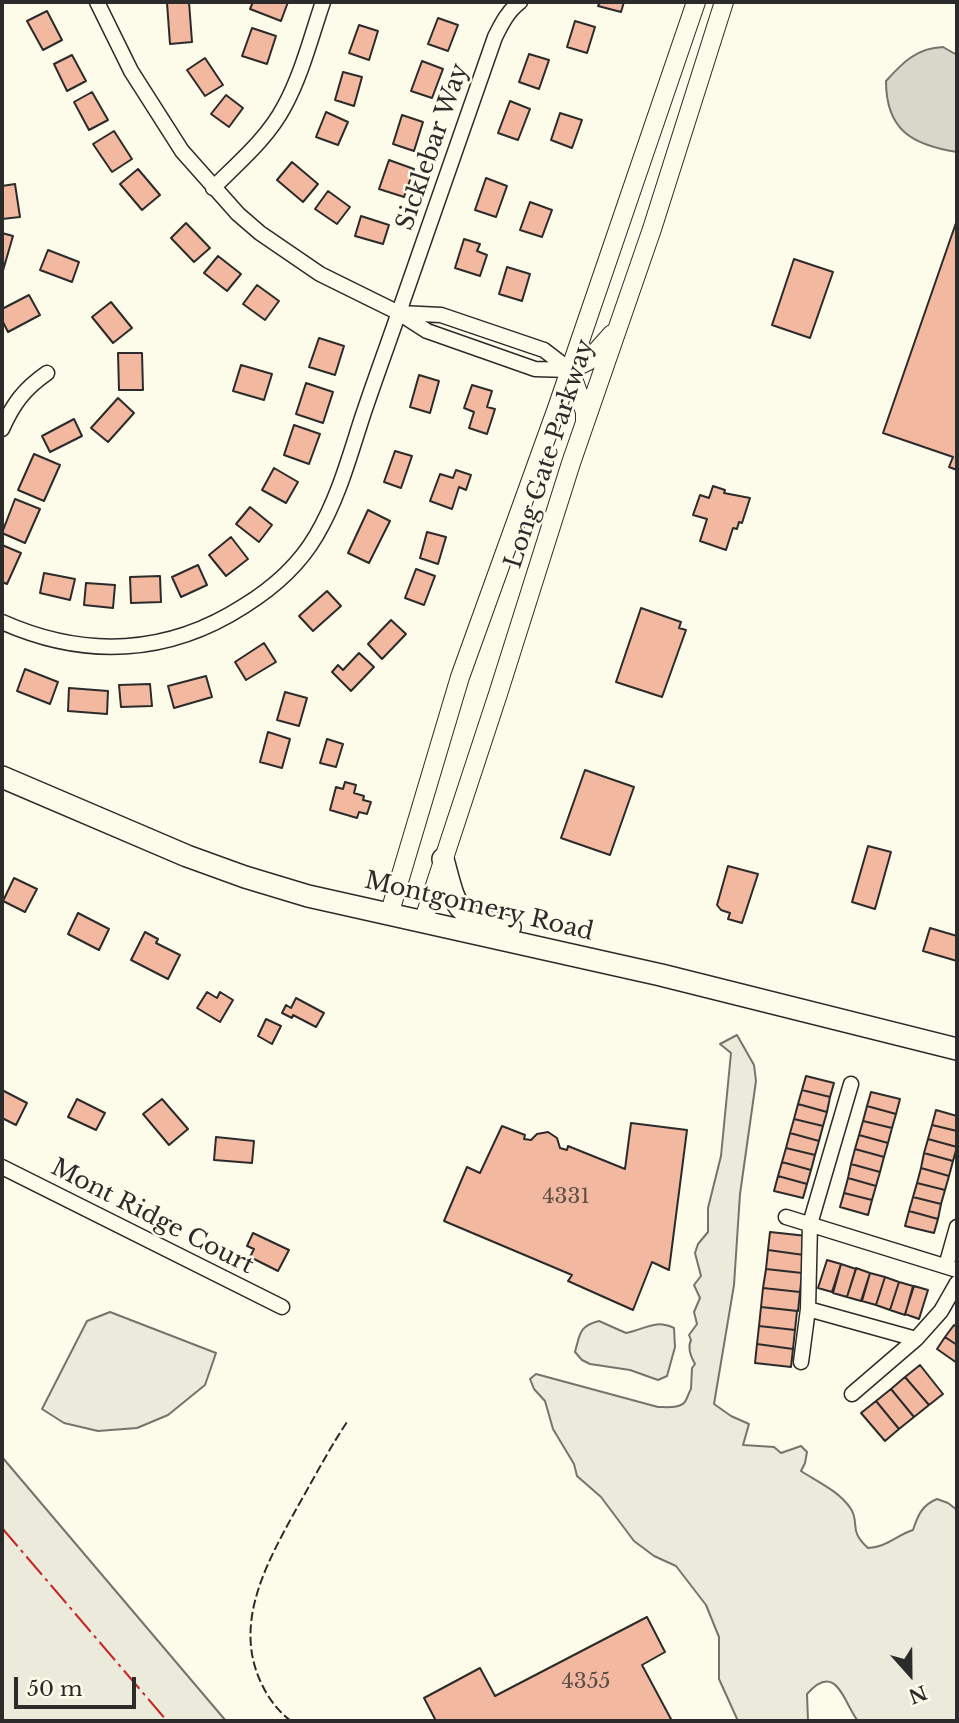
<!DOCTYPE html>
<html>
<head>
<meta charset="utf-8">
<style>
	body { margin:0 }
	#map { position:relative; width:959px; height:1723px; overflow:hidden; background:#fdfbea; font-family:"Libre Baskerville",serif }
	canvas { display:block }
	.frame { position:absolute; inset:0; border:4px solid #2b2b2b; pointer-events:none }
	.north { position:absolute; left:875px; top:1639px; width:70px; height:70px; -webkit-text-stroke:5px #fdfbea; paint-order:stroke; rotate:159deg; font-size:19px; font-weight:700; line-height:28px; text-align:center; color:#2b2b2b }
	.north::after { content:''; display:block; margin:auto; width:24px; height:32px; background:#2b2b2b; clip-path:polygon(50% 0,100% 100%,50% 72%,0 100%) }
	.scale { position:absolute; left:14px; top:1677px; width:122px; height:32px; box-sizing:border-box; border:4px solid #2b2b2b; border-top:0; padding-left:9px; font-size:21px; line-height:24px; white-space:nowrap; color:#2b2b2b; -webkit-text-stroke:5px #fdfbea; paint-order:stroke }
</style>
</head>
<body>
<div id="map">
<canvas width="959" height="1723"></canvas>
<div class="frame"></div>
<div class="north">N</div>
<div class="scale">50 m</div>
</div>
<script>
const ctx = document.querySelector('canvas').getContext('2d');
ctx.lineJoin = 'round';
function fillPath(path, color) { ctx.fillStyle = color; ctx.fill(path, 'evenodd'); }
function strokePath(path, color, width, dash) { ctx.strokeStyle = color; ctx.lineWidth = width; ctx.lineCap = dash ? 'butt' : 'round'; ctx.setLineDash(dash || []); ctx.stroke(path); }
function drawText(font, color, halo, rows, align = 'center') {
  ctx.font = font + ' "Libre Baskerville",serif'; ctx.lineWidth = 5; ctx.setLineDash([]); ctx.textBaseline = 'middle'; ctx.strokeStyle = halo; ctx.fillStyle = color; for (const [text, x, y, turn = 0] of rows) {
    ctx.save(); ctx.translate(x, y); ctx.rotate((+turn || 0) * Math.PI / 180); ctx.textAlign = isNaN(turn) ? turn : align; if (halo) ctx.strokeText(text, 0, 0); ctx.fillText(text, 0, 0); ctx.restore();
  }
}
const green = new Path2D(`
	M737 1035 754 1065 756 1081 740 1194 734 1285 714 1404 731 1416 749 1424 743 1445 774 1447 781 1453 801 1446 807 1452 805 1463 801 1471C818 1482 839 1491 851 1509 860 1524 848 1530 868 1548 885 1548 897 1535 913 1530 918 1515 922 1505 937 1499L948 1503 957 1510V1721H858C844 1704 837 1660 807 1694L808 1721H738L719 1679V1637L706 1605 676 1566 654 1556 634 1541 601 1497 577 1476 574 1464 553 1429 545 1401 534 1389 530 1379 536 1374 658 1407C667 1407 682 1409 686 1400 688 1396 689 1392 691 1389L692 1368 695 1364C691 1357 687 1348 691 1340L689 1335 697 1324 694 1312 700 1298 694 1285 701 1276 695 1253 698 1244 708 1232V1208L721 1156 731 1053 720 1044Z
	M110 1312 216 1353 205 1385 168 1415 137 1428 98 1431 64 1423 42 1409 87 1321Z
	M599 1321 626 1333C646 1329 655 1319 674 1328L675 1347 667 1376 658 1380 630 1370 590 1364 582 1360 575 1352C580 1334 579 1326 599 1321Z
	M2 1457 226 1721H2Z`);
fillPath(green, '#ecebdb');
strokePath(green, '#74746e', 2);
const water = new Path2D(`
	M943 47 957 55V152C912 145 886 130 886 81 903 62 917 48 943 47Z`);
fillPath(water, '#d8d7c9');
strokePath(water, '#74746e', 2);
const building = new Path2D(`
	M189 2 192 42 170 44 167 3Z
	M253 2H288L281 21 250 9Z
	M600 2H624L621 12 598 6Z
	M47 11 62 40 43 50 27 21Z
	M438 18 458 25 448 51 428 44Z
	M575 21 595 27 587 53 567 47Z
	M359 25 378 31 369 60 349 53Z
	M252 28 276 36 267 64 242 56Z
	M529 54 549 60 539 89 519 82Z
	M72 55 86 81 67 91 54 64Z
	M205 58 223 85 205 96 187 70Z
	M422 61 443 69 432 98 411 91Z
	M343 72 362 77 354 106 335 100Z
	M92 92 108 120 89 130 74 102Z
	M226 95 243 108 229 127 211 114Z
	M510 101 530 109 518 140 498 133Z
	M326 112 348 122 338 145 316 137Z
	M560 113 582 120 572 148 551 140Z
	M402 115 423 122 414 151 393 144Z
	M114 131 132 159 112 172 93 144Z
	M389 160 414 169 404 197 379 189Z
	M292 162 318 184 303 202 277 180Z
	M138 169 160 195 142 210 120 184Z
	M486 178 507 186 496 217 475 210Z
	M15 184 20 217 2 219V186Z
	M328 191 350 207 337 224 315 209Z
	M530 202 552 210 542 237 520 230Z
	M361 216 389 225 383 244 355 236Z
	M957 220V470L949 467 953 457 883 433Z
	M186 223 210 248 194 262 171 238Z
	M2 233 13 236 2 274Z
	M464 239 480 244 477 251 487 255 480 276 455 268Z
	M48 250 79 262 72 282 40 270Z
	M218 256 241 274 227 291 204 273Z
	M794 259 833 272 810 338 772 325Z
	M507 267 530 274 522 301 499 294Z
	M257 285 279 301 265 320 243 304Z
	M29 295 40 315 8 332 2 320V309Z
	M111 302 132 328 113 343 92 317Z
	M319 338 344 346 335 375 309 367Z
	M118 353H142L143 390H119Z
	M241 365 272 374 264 400 233 391Z
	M419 375 439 381 430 413 410 407Z
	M306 383 333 392 323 423 296 414Z
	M472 385 492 391 487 407 495 409 487 434 469 428 474 412 464 408Z
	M118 398 134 413 108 442 91 428Z
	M74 419 82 436 50 452 42 436Z
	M294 425 320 434 309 464 284 455Z
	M395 451 412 456 401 488 384 482Z
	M34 454 60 465 44 501 18 490Z
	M274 468 298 482 286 503 262 490Z
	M456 470 471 475 466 490 459 487 452 509 430 501 440 474 453 478Z
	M713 486 725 490 724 493 750 498 742 523 739 522 737 529 733 528 726 550 700 541 707 519 693 515 700 495 709 498Z
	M15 499 40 509 25 543 2 533Z
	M250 507 272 525 259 542 236 524Z
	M368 510 390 521 369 563 348 553Z
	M427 532 446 537 438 564 420 558Z
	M231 537 248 559 226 576 209 555Z
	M2 545 21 553 7 584 2 582Z
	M198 565 207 585 181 597 172 577Z
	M416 569 435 576 424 605 405 598Z
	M44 573 75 579 70 600 40 593Z
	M160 576 161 602 131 603 130 577Z
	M86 583 115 585 113 608 84 605Z
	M327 591 341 606 313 631 299 616Z
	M641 608 681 622 679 628 686 630 662 697 616 682Z
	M391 620 406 634 382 659 368 644Z
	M264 643 276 662 246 680 235 662Z
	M359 653 374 667 351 691 332 672 338 665 343 670Z
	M25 669 58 682 50 704 17 691Z
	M206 676 212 697 174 708 168 686Z
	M150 684 152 706 121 707 119 685Z
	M69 688 108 691 107 714 68 711Z
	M285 692 307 698 299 726 277 720Z
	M268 732 290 739 282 768 260 762Z
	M327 739 343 744 336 767 320 763Z
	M585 770 634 787 610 855 561 838Z
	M345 782 356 785 354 793 364 796 363 800 371 802 367 814 359 812 357 818 330 810 336 787 343 789Z
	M868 846 891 852 875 909 852 902Z
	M728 866 758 874 742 923 728 919 730 913 721 910 717 905Z
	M14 878 37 889 25 912 3 901Z
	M78 913 109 929 99 950 68 934Z
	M930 928 957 936V961L923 951Z
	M145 932 158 939 156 943 180 955 168 979 131 960Z
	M207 992 217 998 220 992 233 1000 220 1022 197 1008Z
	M296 998 324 1013 316 1027 293 1015 292 1018 282 1013 286 1005 291 1008Z
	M266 1019 281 1026 272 1044 258 1036Z
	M806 1076 834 1083 830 1097 802 1090Z
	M2 1090 27 1103 16 1125 2 1118Z
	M802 1090 830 1097 827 1112 798 1104Z
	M871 1092 900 1099 896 1114 867 1106Z
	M77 1099 105 1113 96 1130 68 1117Z
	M162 1099 188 1129 169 1145 143 1114Z
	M798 1104 827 1112 823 1126 794 1119Z
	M867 1106 896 1114 892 1128 863 1121Z
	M936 1110 957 1116V1131L932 1125Z
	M794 1119 823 1126 819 1141 790 1133Z
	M863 1121 892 1128 888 1143 859 1135Z
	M631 1123 687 1130 669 1270 652 1262 633 1310 568 1281 572 1275 444 1221 467 1167 480 1173 502 1126 525 1135 524 1139 531 1140 537 1134 548 1132 557 1138 560 1148 567 1150 568 1146 625 1169Z
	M932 1125 957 1131V1147L928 1139Z
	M790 1133 819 1141 815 1155 786 1148Z
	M859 1135 888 1143 884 1157 855 1149Z
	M216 1137 254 1141 252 1163 214 1160Z
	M928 1139 957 1147 953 1161 924 1153Z
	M786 1148 815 1155 811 1170 782 1162Z
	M855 1149 884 1157 880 1172 851 1164Z
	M924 1153 953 1161 949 1176 921 1168Z
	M782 1162 811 1170 807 1184 778 1176Z
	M851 1164 880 1172 876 1186 848 1178Z
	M921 1168 949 1176 945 1190 917 1183Z
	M778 1176 807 1184 803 1198 774 1191Z
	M848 1178 876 1186 872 1200 844 1193Z
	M917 1183 945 1190 941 1204 913 1197Z
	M844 1193 872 1200 868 1215 840 1207Z
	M913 1197 941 1204 938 1219 909 1211Z
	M909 1211 938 1219 934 1233 905 1226Z
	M770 1232 807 1236 804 1255 768 1250Z
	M253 1233 289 1250 278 1271 250 1257 254 1249 247 1246Z
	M768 1250 804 1255 802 1273 766 1269Z
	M827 1260 841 1264 832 1292 818 1288Z
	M841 1264 856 1269 847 1297 833 1293Z
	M856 1268 870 1273 861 1301 847 1297Z
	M766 1269 802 1273 800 1292 763 1288Z
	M870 1273 885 1277 876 1305 862 1301Z
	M885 1277 899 1282 890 1310 876 1305Z
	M899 1282 913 1286 905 1315 890 1310Z
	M914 1286 928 1290 919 1319 905 1314Z
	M763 1288 800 1292 798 1311 761 1307Z
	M761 1307 797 1311 795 1330 759 1326Z
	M954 1325 957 1327V1345L945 1337Z
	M759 1326 795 1330 793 1349 757 1344Z
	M945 1337 957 1345V1363L937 1349Z
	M757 1344 793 1349 791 1367 755 1363Z
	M920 1365 943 1394 929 1405 905 1377Z
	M905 1377 929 1405 914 1417 891 1389Z
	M891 1389 914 1417 899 1429 876 1401Z
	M876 1401 899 1429 885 1441 861 1413Z
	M647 1617 665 1652 642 1665 672 1721H436L424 1698 480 1668 495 1696Z`);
fillPath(building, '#f2b8a0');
strokePath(building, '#2b2b2b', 2);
const minor = new Path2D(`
	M97 2 131 71 182 151 238 214 260 233 320 274 399 313 427 331 535 369 570 370
	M213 188C238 163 267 139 284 107 302 74 311 37 323 2
	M400 313 441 315 544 350 570 370
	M2 429C13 404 24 389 47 373
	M2 622C85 659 168 655 244 606 273 588 299 565 316 536 338 499 349 458 362 418 374 382 387 347 399 312 431 220 463 129 495 37 502 23 508 11 520 2
	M851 1084 810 1224 808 1309 916 1339 941 1311 957 1283
	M2 1167 282 1307
	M786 1217 957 1270
	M946 1266 957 1227
	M801 1362 808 1309
	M852 1394 916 1339`);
const tertiary = new Path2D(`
	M570 370 588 361 612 334
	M570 370 585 412V422
	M389 915 460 677 557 408 696 2
	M423 922 498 694 571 463 652 229 724 2`);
const secondary = new Path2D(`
	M2 777 187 856 245 877 308 896 661 975 957 1049
	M443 859C457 911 454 915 510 927`);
strokePath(minor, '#2b2b2b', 17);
strokePath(tertiary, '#2b2b2b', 20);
strokePath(secondary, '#2b2b2b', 24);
strokePath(minor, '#fdfbea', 14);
strokePath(tertiary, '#fdfbea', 18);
strokePath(secondary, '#fdfbea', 21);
strokePath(new Path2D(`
	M291 1721C275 1709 264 1692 257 1673 236 1615 270 1557 298 1506 314 1478 329 1449 347 1422`), '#2b2b2b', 2, [9, 3.5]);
strokePath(new Path2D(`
	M2 1528 167 1721`), '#c62828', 2, [24, 5, 3.5, 5]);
drawText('21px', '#5d4e48', null, [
	["4331",566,1197],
	["4355",586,1682]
]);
drawText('24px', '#2b2b2b', '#fdfbea', [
	["Sicklebar Way",433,147,-71],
	["Long Gate Parkway",550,454,-72],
	["Montgomery Road",479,907,13],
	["Mont Ridge Court",152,1217,27]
]);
</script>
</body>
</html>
